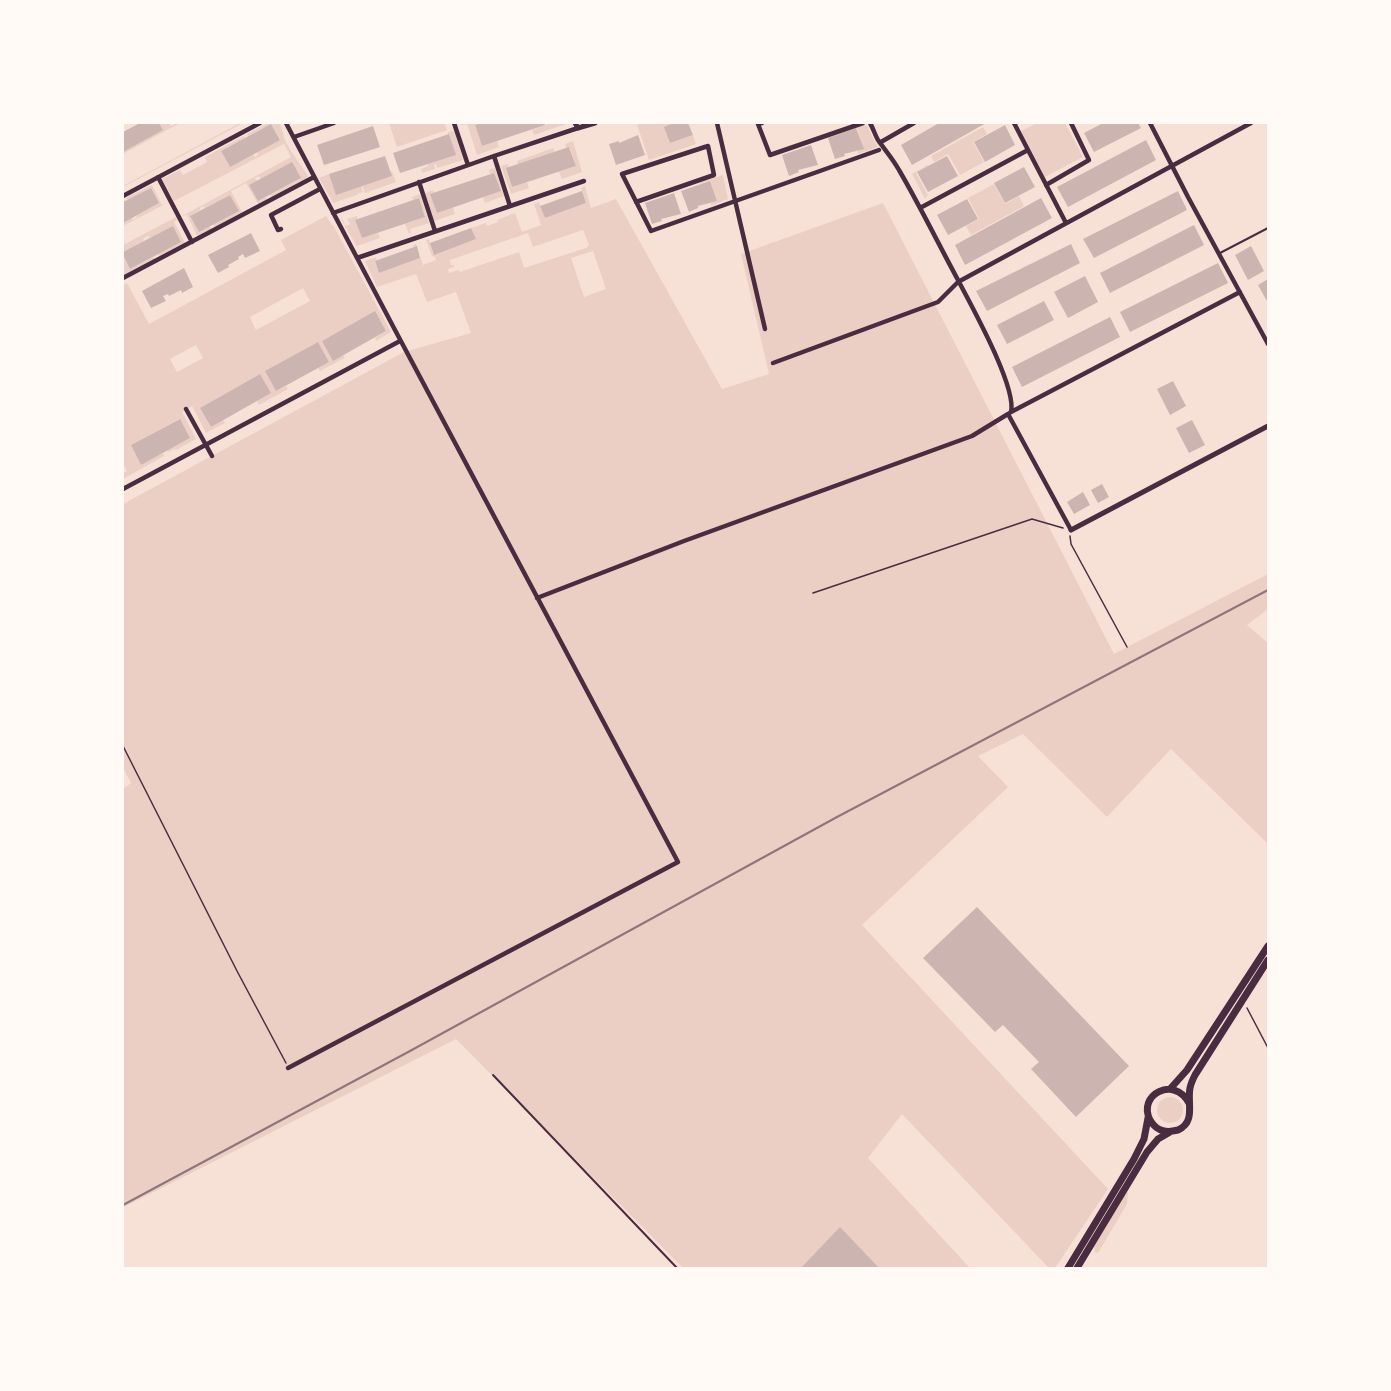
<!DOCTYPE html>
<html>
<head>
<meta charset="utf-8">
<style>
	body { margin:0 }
	#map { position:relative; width:1391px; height:1391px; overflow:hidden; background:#f7e1d7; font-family:"Archivo Narrow",sans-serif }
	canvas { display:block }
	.frame { position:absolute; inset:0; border:124px solid #fffaf5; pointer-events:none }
</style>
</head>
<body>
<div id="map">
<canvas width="1391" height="1391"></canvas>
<div class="frame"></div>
</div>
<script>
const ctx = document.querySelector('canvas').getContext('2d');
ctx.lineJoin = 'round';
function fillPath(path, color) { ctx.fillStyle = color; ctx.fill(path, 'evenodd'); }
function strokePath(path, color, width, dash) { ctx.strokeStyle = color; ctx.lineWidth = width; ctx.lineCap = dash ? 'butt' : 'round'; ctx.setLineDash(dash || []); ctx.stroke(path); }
fillPath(new Path2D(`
	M159 123H169L171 126 177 123H180L123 154V152L162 130Z
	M240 123H243L123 187V186Z
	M268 123H280C282 129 283 136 286 142 292 155 302 165 308 177L271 197 270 195 300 179 292 163 261 179 259 176 255 178 257 181 250 185 258 201 266 197 267 199 258 204 246 183 231 191 242 212 215 227 213 224 238 211 230 195 205 208 203 206 200 208V210L190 216 199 232 210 226 211 229 197 236 187 215 182 216 291 157 284 144 174 201 162 179 180 170 183 175 207 162 205 157 244 136 245 138 221 151 229 166 253 154 255 157 258 155 257 152 280 139 271 124 248 136 247 134Z
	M389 123H444L447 130 397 147Z
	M460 123H483L475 126 482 146 497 141 499 147 477 155 467 124 461 125Z
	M551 123H565L566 124 534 135 532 130Z
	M643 123H673L665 127 670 143 693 135 696 144 649 160 637 125Z
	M1037 123H1065L1083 157 1045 177 1021 131Z
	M863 125 867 126 878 147 858 154 857 151 863 148 857 128 849 130Z
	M983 127 987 134 973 142 984 162 960 175 948 154 934 162 931 156Z
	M454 131 463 160 437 168 436 164H434L435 169 422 173 421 169 428 166V164L455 155 448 132Z
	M573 141 582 172 562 179 559 172 576 166 570 148H566L565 144Z
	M553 148 555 152 518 165 517 161Z
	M508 164 509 167 506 169 512 187 527 182 529 188 511 194 501 166Z
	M928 165 929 166 916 173 928 195 925 199 912 174Z
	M495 168 504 196 485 203 483 197 500 191 494 173 490 174 489 170Z
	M392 171 396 182 365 193 362 186 391 176 390 172Z
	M329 174 361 186 363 192 357 194V195L333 203 319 178Z
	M723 175 728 199 711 206V203L717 201 710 181 700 184V183Z
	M994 184 1005 204 1019 196 1024 206 971 235 966 226 979 219 968 198Z
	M152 185 162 205 169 202 123 226V223L132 218 133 220 137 218 136 216 159 203 151 188 127 200 126 198Z
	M585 186 591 208 616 199 722 389 769 374 741 254 883 203 1114 654 1268 574V609L1247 625 1268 643V844L1171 749 1107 817 1023 734 978 756 1008 787 862 925 1108 1189 1055 1268H1049L902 1114 868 1158 970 1268H683L456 1039 124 1207 123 1206V789L131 783 123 768V504L404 352 471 333 456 292 427 302 416 274 377 287 365 261 376 257 377 260 375 262 379 273 420 258 417 247H414L413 245 416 244 423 265 436 260 435 257 432 256 426 240 429 239 434 254 475 239 471 228 486 223 487 226 498 222 497 220 515 213 522 232 541 225 534 204 539 202 545 218 586 203 581 188ZM583 230 589 245 586 248 524 268 519 252 460 272 458 270 449 273 448 269 454 267V265H451L450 260 528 233 533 247ZM593 251 606 289 584 297 571 258Z
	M433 190 434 193 431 194 437 213 453 207 455 214 434 221 425 193Z
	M420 194 429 223 410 229 411 233 409 234 405 224 425 217 419 198 413 200 412 197Z
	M326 216 332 225H333L391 332 376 341 375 338 386 331 375 312 322 341 343 355 345 358 320 371 318 368 329 362 318 342 266 371 276 391 286 386 288 389 259 405 257 401 270 393 260 374 200 408 211 427 223 420 225 423 206 433 192 406 182 412 196 439 176 450 175 449 168 452 167 451 190 438 179 419 131 445 141 465 163 453 164 456 123 479V473L127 471 123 464V285L127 283 149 324 286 250 281 240ZM303 288 310 301 256 330 250 317ZM196 345 203 358 177 372 170 359Z
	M357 216 358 219 355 220 362 238 378 233 380 238 357 246 360 252 341 219V217L346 226 350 224 347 219Z
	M176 217 177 220 174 222 185 243 159 256 158 254 181 242 173 227 150 238 148 236 143 239 144 241 123 252V245Z
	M123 255 130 269 154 257 155 259 123 276Z
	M1157 1110a13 13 0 1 1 26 0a13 13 0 1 1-26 0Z
	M1127 1192 1128 1193 1127 1204 1098 1253 1095 1252 1094 1245Z`), '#ebcfc5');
fillPath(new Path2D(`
	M140 123H159L163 130 123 152V132Z
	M483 123H545V125L482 146 475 125Z
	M673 123H688L693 135 670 143 664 127Z
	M939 123H986L912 165 901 145Z
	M1103 123H1138L1141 128 1094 152 1084 133Z
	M271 124 280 140 230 167 221 151Z
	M1005 125 1015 145 985 162 974 142Z
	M373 126 380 147 324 165 317 145Z
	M856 128 864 149 844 154 845 156 835 159 828 138Z
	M449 134 456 155 400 173 393 153Z
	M638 135 645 155 616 165 609 144 619 141V143Z
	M1146 140 1156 160 1068 207 1057 187Z
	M811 145 818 165 798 170 799 172 789 176 782 155Z
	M569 147 576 166 512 187 506 168Z
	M385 156 392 176 336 195 329 174Z
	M947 156 958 176 928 192 917 172Z
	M292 162 301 178 258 201 249 185Z
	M1024 167 1035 187 1005 203 994 183Z
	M494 173 501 191 437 213 430 194Z
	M710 181 717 201 698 206V208L689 212 681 191Z
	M151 188 159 203 123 223V202Z
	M582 191 586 203 545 218 540 206Z
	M1178 191 1187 210 1094 258 1083 239Z
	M674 193 681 214 661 219 662 221 652 224 645 203Z
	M230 195 239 211 199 232 190 216Z
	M419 198 425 217 362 238 355 220Z
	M1041 198 1052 218 965 265 955 245Z
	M967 199 978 219 948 235 937 215Z
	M1194 225 1204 245 1110 293 1100 273Z
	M173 226 181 242 130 269 123 255V252Z
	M471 228 476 239 434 255 430 243Z
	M251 233 260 251 245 258 243 254 238 257 239 259 228 265 229 267 218 273 208 255Z
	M1071 244 1080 263 987 311 976 291Z
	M417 246 420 258 379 273 375 261Z
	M1251 246 1264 271 1248 280 1235 255Z
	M1218 263 1228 283 1130 332 1120 312Z
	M184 268 193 287 182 293 181 290 169 296 168 294 163 296 166 301 151 308 142 291Z
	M1085 276 1098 302 1068 318 1054 292Z
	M1268 279V303L1258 285Z
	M1044 301 1054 320 1007 344 997 325Z
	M375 311 386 331 333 361 322 341Z
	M1110 317 1120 337 1022 387 1012 367Z
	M318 342 329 362 276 391 265 371Z
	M260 374 271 393 211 427 200 408Z
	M1173 381 1186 406 1170 415 1157 389Z
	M180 419 190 438 141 465 131 445Z
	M1192 420 1205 445 1189 453 1176 428Z
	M1102 484 1109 497 1098 503 1091 490Z
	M1083 492 1090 505 1074 514 1067 502Z
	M977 907 1129 1066 1076 1117 1031 1069 1039 1062 1003 1025 995 1032 923 958Z
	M840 1227 879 1268H801Z`), '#ccb4b1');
strokePath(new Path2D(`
	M1070 536 1071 544 1127 647
	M813 593 1032 519 1063 528
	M123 746 237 971 286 1063
	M1247 1008 1268 1048`), '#4a2c40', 1.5);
strokePath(new Path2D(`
	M1220 253 1268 228
	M493 1075 677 1268`), '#4a2c40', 2);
strokePath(new Path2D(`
	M286 123 395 330 678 862 288 1068
	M454 123 468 165
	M717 123 765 329
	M762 123 758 124 770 155 863 123
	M870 123C873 128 875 135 878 140 885 150 893 159 899 170 920 206 938 243 958 280 971 305 1017 387 1011 412L1008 414 1071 530
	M1014 123 1066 223
	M1150 123 1188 197 1268 344
	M294 137 334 123
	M881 142 914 123
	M494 156 510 206
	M158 177 192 242
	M419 182 435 231
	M1046 185 1089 160 1071 123
	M123 196 260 123
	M636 202 714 175 708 146 622 174 649 227 651 231 879 150
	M920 208 1028 150
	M333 213 494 156 578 128
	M281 229 278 230 271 215 320 189
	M357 258 584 181
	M123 278 314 177
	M773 363 938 302 958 282 969 276 1251 123
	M186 409 212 456
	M1011 412 1240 292
	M123 489 400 341
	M537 598 684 541 972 436 1008 414`), '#4a2c40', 4.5);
strokePath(new Path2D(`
	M575 123 578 128 595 123
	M1071 530 1268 426`), '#4a2c40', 5);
strokePath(new Path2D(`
	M1170 1089 1187 1070 1268 946
	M1189 1103C1174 1075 1137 1095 1150 1120 1153 1125 1158 1130 1164 1131 1169 1132 1174 1131 1178 1130 1196 1122 1187 1103 1190 1088 1191 1083 1193 1079 1195 1075L1268 960
	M1068 1268 1134 1159 1144 1139 1148 1118
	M1077 1268 1147 1152 1158 1139 1170 1132`), '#4a2c40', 7);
strokePath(new Path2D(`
	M123 1205 410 1051 837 817 1268 590`), '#8f747c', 2);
</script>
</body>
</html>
